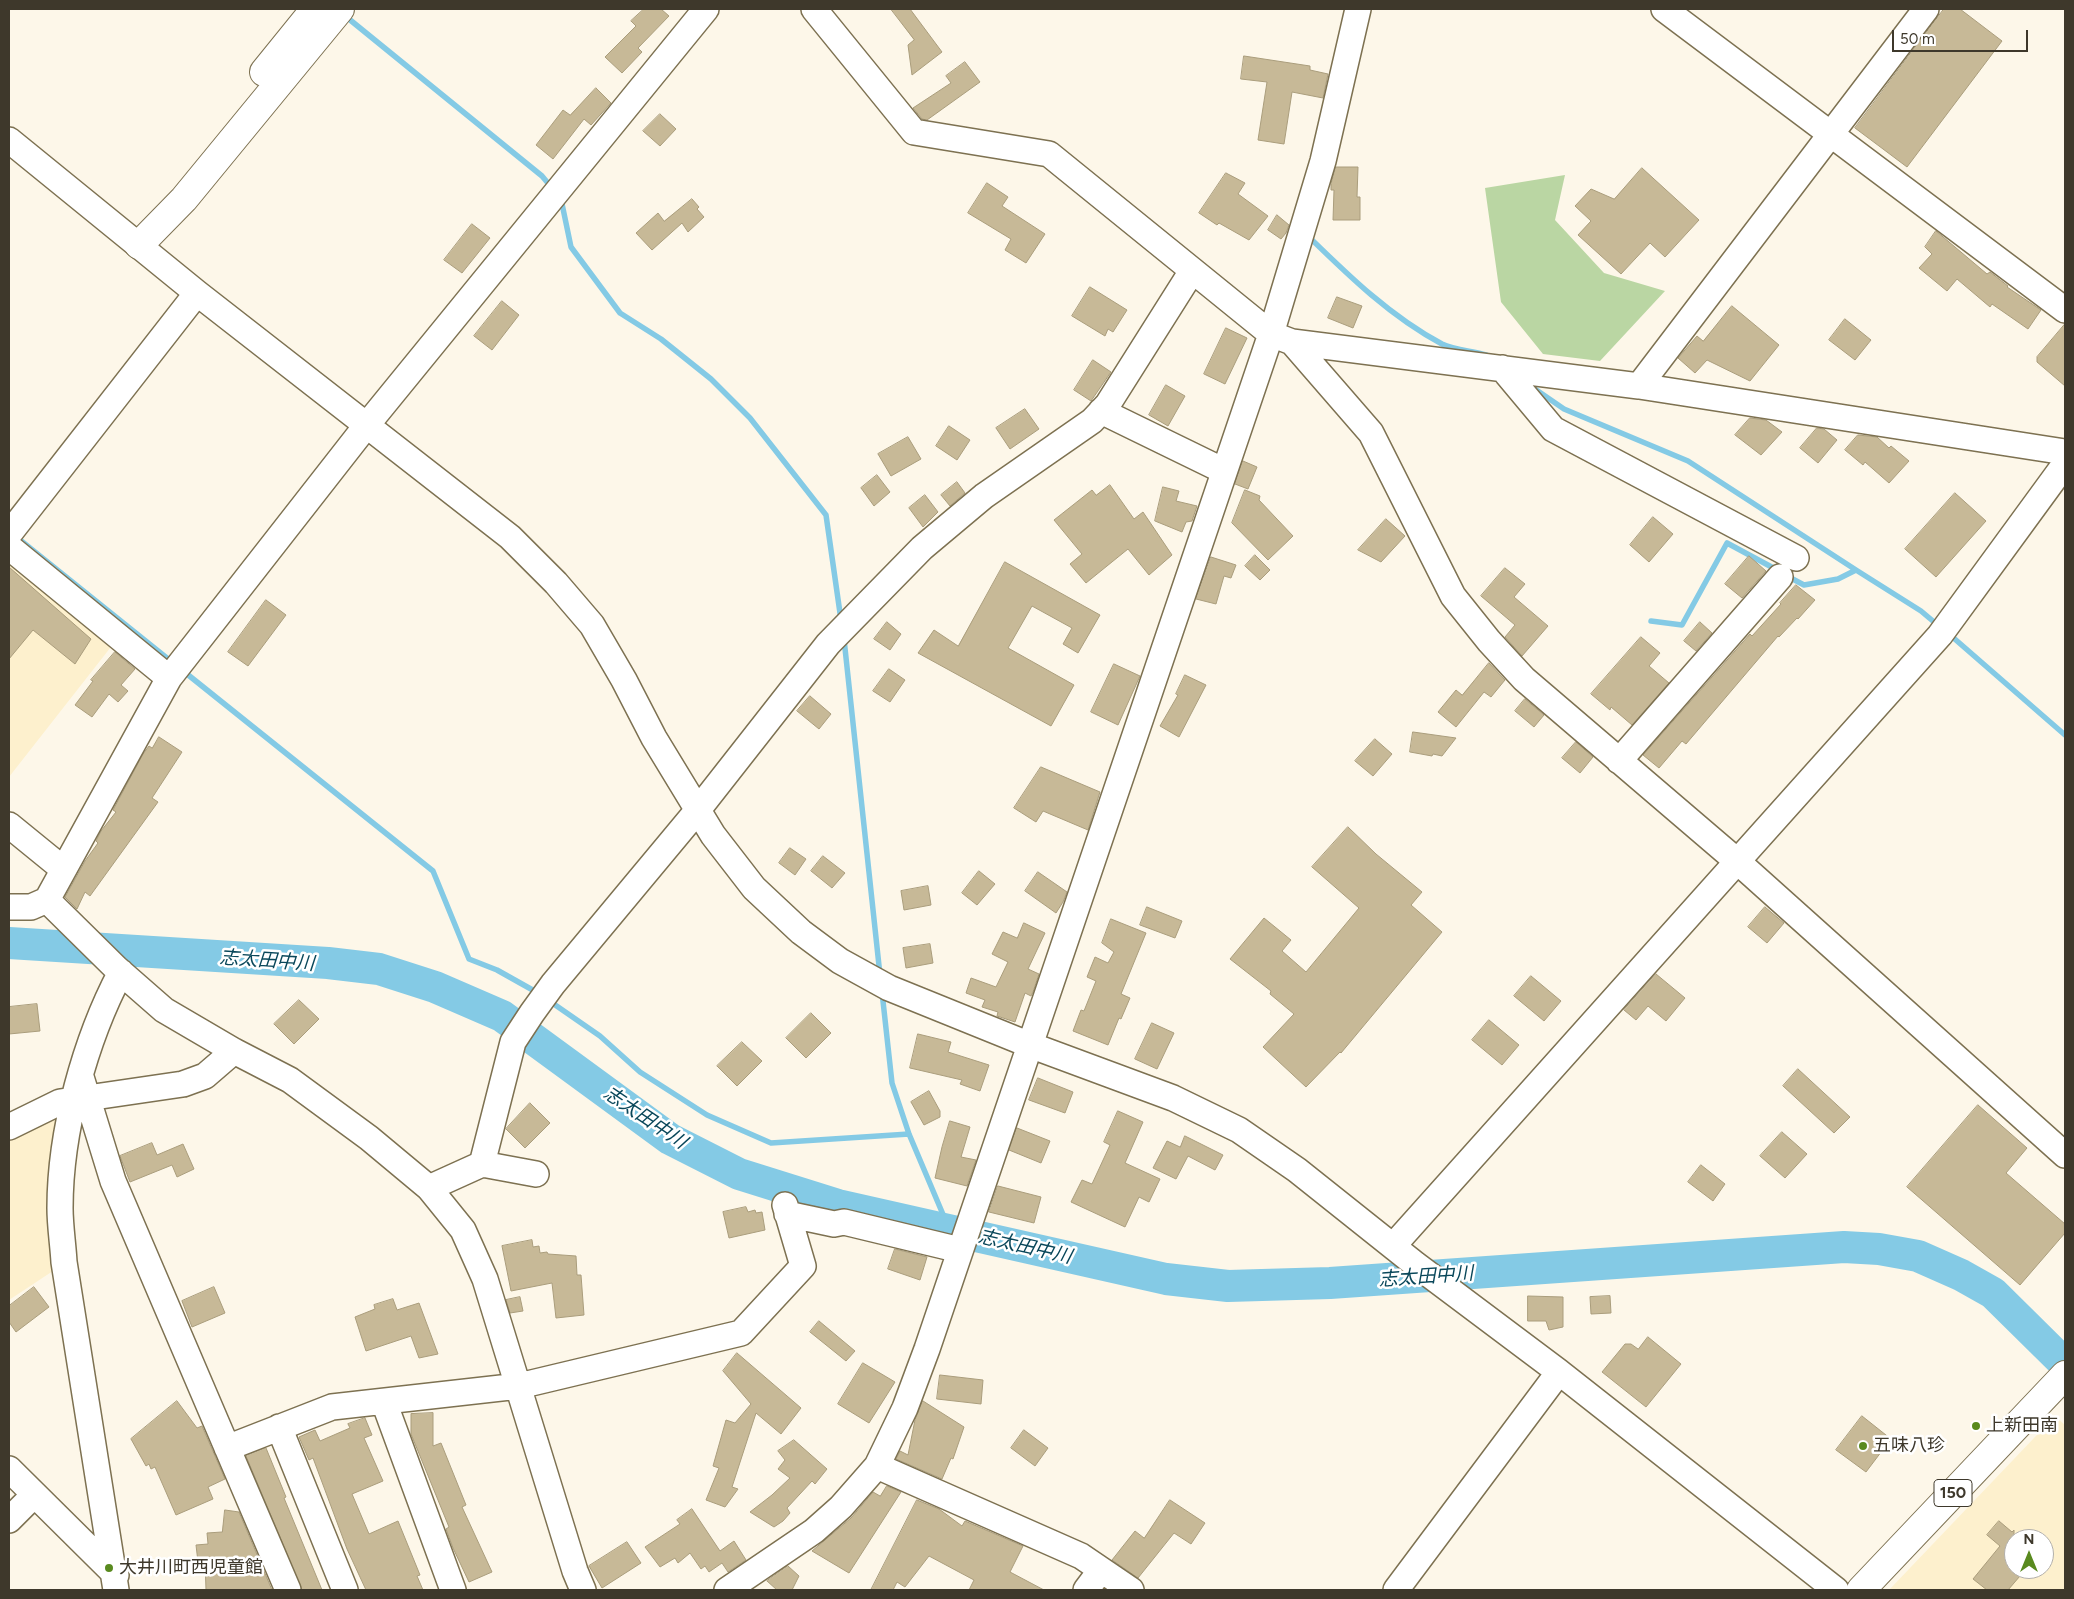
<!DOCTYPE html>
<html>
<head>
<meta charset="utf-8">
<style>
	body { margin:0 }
	#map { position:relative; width:2074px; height:1599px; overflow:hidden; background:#fdf7e9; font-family:Figtree,sans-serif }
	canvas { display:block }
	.frame { position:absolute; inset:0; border:10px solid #3e382b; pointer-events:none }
	.north { position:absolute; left:2004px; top:1529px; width:50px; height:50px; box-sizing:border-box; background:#fff; border:1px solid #b2afaa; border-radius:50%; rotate:0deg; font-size:14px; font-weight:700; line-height:20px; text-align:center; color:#3e382b }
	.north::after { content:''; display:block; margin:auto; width:18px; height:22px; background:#598a1f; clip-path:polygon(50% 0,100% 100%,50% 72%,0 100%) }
	.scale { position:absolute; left:1892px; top:30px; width:136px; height:22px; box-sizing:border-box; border:2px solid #3e382b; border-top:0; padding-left:6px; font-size:15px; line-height:18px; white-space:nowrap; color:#3e382b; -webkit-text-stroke:4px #fff; paint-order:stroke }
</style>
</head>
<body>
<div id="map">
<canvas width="2074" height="1599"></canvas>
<div class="frame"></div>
<div class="north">N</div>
<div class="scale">50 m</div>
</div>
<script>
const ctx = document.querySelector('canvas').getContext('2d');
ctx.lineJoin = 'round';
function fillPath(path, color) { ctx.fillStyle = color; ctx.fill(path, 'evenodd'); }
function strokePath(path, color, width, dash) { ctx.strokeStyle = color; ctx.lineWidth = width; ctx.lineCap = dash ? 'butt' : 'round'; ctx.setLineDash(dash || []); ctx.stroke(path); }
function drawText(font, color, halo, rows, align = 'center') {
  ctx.font = font + ' Figtree,"Noto Sans JP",sans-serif'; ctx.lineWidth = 5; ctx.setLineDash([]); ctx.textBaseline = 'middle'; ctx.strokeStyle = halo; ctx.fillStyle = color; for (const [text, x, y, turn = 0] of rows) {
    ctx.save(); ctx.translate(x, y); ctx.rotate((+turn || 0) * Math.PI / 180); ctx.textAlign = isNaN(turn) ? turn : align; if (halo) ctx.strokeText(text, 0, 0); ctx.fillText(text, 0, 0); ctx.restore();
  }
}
fillPath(new Path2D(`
	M9 557 114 643 9 777Z
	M63 1110 56 1269 9 1300V1137Z
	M2055 1416 2065 1425V1590H1889ZM2014 1539H2044V1569H2014Z`), '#fdf0cd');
fillPath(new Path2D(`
	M1565 175 1555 220 1604 273 1665 291 1600 361 1543 354 1501 302 1485 188Z`), '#bad6a3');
strokePath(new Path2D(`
	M344 15 542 176 552 188
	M561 199 571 247 620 313 661 339 711 379 750 418 826 515 841 620
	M1308 236C1349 276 1391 317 1442 344 1454 350 1472 351 1486 355
	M1532 387 1564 409 1688 461 1856 570
	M15 536 173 663
	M1787 576 1804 585 1838 579 1856 570 1921 611 1940 627
	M1651 621 1682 625 1727 543 1779 571
	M1949 634 2065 735
	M844 639 880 975
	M182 670 433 871 469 959 497 970 538 993
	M882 992 892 1083 909 1134 950 1231
	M548 1000 600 1036 640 1072 707 1115 771 1143 909 1134`), '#84cae5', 5.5);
strokePath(new Path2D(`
	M9 943 328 963 379 969 435 987 502 1016 670 1139 739 1174 838 1205 1166 1279 1228 1286 1330 1283 1844 1247 1879 1249 1918 1256 1961 1275 1993 1293 2065 1364`), '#84cae5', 32);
const building = new Path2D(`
	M644 9H661L669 16 638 48 642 52 622 73 605 57 636 26 631 21Z
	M891 9H910L942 52 912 75 908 45 914 40Z
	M1944 9H1960L2002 41 1907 167 1855 128Z
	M1244 56 1310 66V70L1328 74 1323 98 1292 92 1284 144 1258 140 1267 82 1241 79Z
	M965 62 980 82 927 120 922 119 913 108 951 83 946 76Z
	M596 88 611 103 591 125 584 119 553 159 536 145 563 110 570 115Z
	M660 114 676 129 660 146 643 131Z
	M1336 167H1358L1357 197H1360V220H1333L1334 190H1331V184Z
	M1642 168 1699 220 1665 257 1650 243 1621 274 1578 235 1591 221 1575 206 1591 189 1614 199Z
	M1226 173 1245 183 1238 194 1268 216 1249 240 1219 223 1217 225 1199 213Z
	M987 183 1008 197 1002 206 1045 234 1026 263 1005 250 1011 239 968 213Z
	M692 199 699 207 697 209 704 217 688 232 682 223 652 250 636 233 658 213 664 221Z
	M1277 215 1289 225 1286 233 1281 239 1268 230Z
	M472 224 490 238 462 273 444 260Z
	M1936 231 1987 274 1990 272 2008 286 2007 287 2041 310 2028 329 1992 304 1990 307 1957 279 1947 291 1919 268 1932 254 1925 247Z
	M1090 287 1127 310 1113 332 1108 329 1105 336 1072 316Z
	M1337 297 1362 306 1353 328 1328 318Z
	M502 301 519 315 492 350 474 336Z
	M1732 306 1779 345 1750 381 1707 360 1695 373 1678 358 1697 336 1703 341Z
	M1845 319 1871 340 1855 360 1829 340Z
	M2065 324V386L2037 362V357Z
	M1226 328 1247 338 1225 384 1204 374Z
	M1093 360 1111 372 1091 401 1074 390Z
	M1166 385 1185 396 1168 426 1149 415Z
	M1025 409 1039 429 1010 449 996 428Z
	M1750 418 1766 420 1782 432 1761 455 1735 435Z
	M949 426 970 440 957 460 936 446Z
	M1817 428 1824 429 1837 440 1818 463 1800 448Z
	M1858 435 1877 437 1889 448 1891 446 1909 461 1889 483 1865 462 1863 465 1845 450Z
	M908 437 921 459 891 476 878 454Z
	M1243 461 1257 467 1248 489 1235 484Z
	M877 475 890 492 874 506 861 488Z
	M957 482 965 493 950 506 941 495Z
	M1110 485 1134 519 1143 512 1172 555 1149 575 1128 549 1086 583 1070 564 1082 554 1054 520 1092 490 1096 495Z
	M1163 487 1179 491 1176 501 1197 506 1192 521 1186 522 1182 532 1155 521Z
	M1245 490 1260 496 1259 500 1293 536 1268 560 1232 523Z
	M1955 493 1986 521 1936 577 1905 549Z
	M925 495 938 512 923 527 909 508Z
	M1653 517 1673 534 1649 562 1630 545Z
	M1386 519 1405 536 1381 562 1358 550Z
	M1255 555 1270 570 1260 580 1245 566Z
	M1749 556 1766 571 1742 598 1725 584Z
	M1211 557 1236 565 1231 578 1224 576 1216 604 1196 599Z
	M1005 562 1100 615 1078 653 1063 644 1072 628 1032 606 1008 648 1074 685 1051 726 918 653 934 630 958 646Z
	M9 567 91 639 75 664 33 630 9 659Z
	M1505 568 1525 584 1514 597 1548 626 1522 656 1505 637 1515 625 1481 596Z
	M1796 585 1815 600 1798 619 1797 618 1779 637 1778 636 1686 744 1682 741 1659 768 1643 755 1750 634 1752 636 1781 604 1780 603Z
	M266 600 286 615 248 666 228 652Z
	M887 622 901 634 890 650 874 639Z
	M1700 622 1712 633 1696 651 1684 641Z
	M1641 637 1660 653 1649 666 1669 683 1632 725 1611 707 1610 710 1591 694Z
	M115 652 135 669 121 685 128 691 118 702 109 694 92 717 75 705 93 681 91 680Z
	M1489 663 1505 680 1491 697 1484 692 1456 727 1438 712 1456 690 1462 695Z
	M1114 664 1140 676 1118 725 1091 712Z
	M889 669 905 680 890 702 873 691Z
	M1185 675 1206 685 1179 737 1160 726 1178 695 1176 694Z
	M810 696 831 714 819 729 797 711Z
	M1525 699 1544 715 1534 727 1515 711Z
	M1413 732 1456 738 1442 756 1433 754 1432 756 1410 752Z
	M159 737 182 752 152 798 158 802 90 896 85 892 77 909 65 897 85 861 98 843 96 841 101 831 116 812 113 810 143 754 149 746 152 748Z
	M1375 739 1392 754 1373 776 1355 761Z
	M1576 742 1593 757 1580 773 1562 758Z
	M1041 767 1100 792 1088 830 1043 811 1036 822 1014 808Z
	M1348 827 1376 854 1422 892 1411 905 1442 932 1341 1053 1340 1052 1306 1087 1263 1047 1294 1014 1270 994 1271 991 1230 959 1264 918 1291 940 1282 951 1306 972 1359 908 1312 867Z
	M790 848 806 859 795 875 779 863Z
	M823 856 845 873 832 888 811 871Z
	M979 871 995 884 977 905 962 893Z
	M1038 872 1067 892 1063 902 1056 913 1025 891Z
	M928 886 931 905 904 910 901 891Z
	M1147 907 1182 921 1175 938 1140 925Z
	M1765 907 1784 923 1767 943 1748 927Z
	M1111 919 1146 933 1121 994 1130 998 1121 1019 1119 1018 1108 1045 1073 1031 1081 1010 1084 1011 1096 981 1087 977 1095 957 1108 963 1114 952 1102 943Z
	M1024 923 1045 933 1028 969 1039 974 1033 992 1031 996 1025 993 1015 1022 997 1016 998 1012 982 1007 985 1000 966 993 971 978 996 987 1008 962 992 954 1003 932 1017 938Z
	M930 944 933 963 906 968 903 948Z
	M1656 974 1685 998 1666 1021 1648 1006 1636 1020 1624 1010Z
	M1531 976 1561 1001 1544 1021 1514 996Z
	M299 1000 319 1019 294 1044 274 1024Z
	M37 1004 40 1031 9 1034V1007Z
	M811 1013 831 1033 806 1058 786 1038Z
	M1489 1020 1519 1045 1502 1065 1472 1040Z
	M1152 1023 1174 1033 1157 1069 1135 1059Z
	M918 1034 951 1042 948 1052 989 1065 980 1091 960 1084 962 1080 910 1068Z
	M742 1042 762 1061 737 1086 717 1066Z
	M1798 1069 1850 1117 1834 1133 1783 1086Z
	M1038 1078 1073 1092 1065 1113 1029 1100Z
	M929 1091 940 1111V1117L924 1125 911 1102Z
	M530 1103 550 1123 525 1148 506 1129Z
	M1978 1105 2027 1148 2006 1173 2065 1224V1233L2020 1285 1907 1187Z
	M1118 1111 1143 1122 1125 1163 1160 1179 1149 1202 1139 1197 1125 1227 1071 1202 1082 1180 1092 1184 1110 1145 1104 1142Z
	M950 1121 970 1127 961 1157 976 1160 967 1186 935 1178 942 1147Z
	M1017 1128 1050 1141 1041 1163 1009 1150Z
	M1782 1132 1807 1154 1785 1178 1760 1156Z
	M1185 1136 1223 1155 1215 1170 1188 1156 1176 1179 1153 1168 1167 1141 1180 1147Z
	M152 1143 157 1155 183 1144 194 1169 177 1177 172 1165 130 1182 120 1156Z
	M1701 1165 1725 1184 1713 1201 1688 1182Z
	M998 1186 1041 1197 1034 1223 989 1212Z
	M746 1207 748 1212 755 1210 756 1213 762 1212 765 1230 729 1238 723 1212Z
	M532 1240 533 1247 539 1246 540 1253 547 1252 548 1254 576 1256 577 1275H581L584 1315 556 1318 552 1283 511 1291 502 1246Z
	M895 1249 927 1257 920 1280 888 1269Z
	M34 1287 49 1307 16 1332 9 1322V1306Z
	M214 1287 225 1313 192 1327 182 1301Z
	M1528 1296 1563 1297V1327L1549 1330 1546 1321H1528Z
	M1610 1296 1611 1313 1591 1314 1590 1297Z
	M520 1297 523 1311 510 1313 506 1300Z
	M393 1299 397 1310 419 1303 438 1354 419 1358 411 1336 366 1351 355 1317 375 1309 374 1305Z
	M819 1321 855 1351 846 1361 810 1332Z
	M1648 1337 1681 1364 1646 1407 1602 1372 1625 1344H1631L1638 1349Z
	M737 1353 801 1408 781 1434 756 1413 732 1487 738 1489 725 1507 706 1500 719 1468 713 1466 726 1420 735 1423 751 1404 723 1371Z
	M863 1363 895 1382 869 1423 838 1404Z
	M940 1375 983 1380 981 1404 937 1399Z
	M177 1401 197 1428 202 1426 225 1479 208 1487 213 1499 176 1515 155 1467 151 1469 149 1464 146 1466 131 1439Z
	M923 1401 964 1427 953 1459 951 1458 942 1479 896 1459 900 1451 908 1455 915 1420Z
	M433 1413V1446L441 1443 466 1505 462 1507 492 1572 469 1582 453 1548 446 1529 449 1527 411 1434V1414Z
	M1862 1416 1891 1439 1866 1472 1836 1450Z
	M365 1418 372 1435 364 1438 383 1481 352 1494 369 1534 398 1521 420 1575 417 1576 423 1590H366L347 1549 313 1458 309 1460 299 1437 315 1430 320 1441 350 1428 348 1424Z
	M1024 1430 1048 1448 1035 1466 1011 1448Z
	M794 1440 827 1469 815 1484 812 1481 787 1508 790 1513 783 1521 774 1527 750 1512 772 1495 790 1478 778 1469 785 1460 778 1451Z
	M266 1448 286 1497 284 1498 322 1590H302L246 1456Z
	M887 1486 901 1492 849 1573 812 1551 851 1518 873 1492 880 1496Z
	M917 1500 939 1509 962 1526 965 1521 1023 1546 1010 1572 1044 1590H969L974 1580 929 1556 905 1587 897 1582 893 1590H871Z
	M1170 1500 1205 1523 1191 1544 1174 1533 1138 1578 1112 1560 1135 1531 1144 1538Z
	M692 1509 720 1551 734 1541 746 1560 728 1572 722 1563 709 1572 705 1566 701 1569 690 1553 678 1563 675 1558 660 1567 645 1547 680 1524 677 1520Z
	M225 1510 239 1512 272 1590H206L205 1561 198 1562 196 1545 208 1544 207 1533 222 1532Z
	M1999 1521 2012 1532 2014 1530V1569H2026L2008 1590H1987L1973 1579 2000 1546 1987 1535Z
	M627 1542 641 1563 602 1588 589 1566Z
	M788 1566 799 1576 792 1590H777L767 1581Z`);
fillPath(building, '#c7b997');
strokePath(building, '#aa9d7c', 1);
const minor = new Path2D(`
	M814 9 914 132 1049 154 1271 334 1292 342 1639 386 2065 452
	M1664 9 2065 310
	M9 140 197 293 510 537 556 583 592 625 624 680 654 738 713 835 754 888 801 932 840 961 889 988 1030 1045 1173 1098 1239 1130 1297 1170 1415 1264 1559 1372 1836 1590
	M1292 342 1371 433 1453 596 1489 641 1524 679 1738 862 2065 1155
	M1502 368 1553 429 1796 558
	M1639 386 1926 9
	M1101 411 1224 471
	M9 534 197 293
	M9 547 169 678
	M1619 761 1780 577
	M9 825 63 869
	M47 900 116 968 164 1010 234 1051 290 1080 369 1138 429 1188 463 1230 485 1279 575 1571 583 1590
	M9 907H31L47 900 169 678 366 426 706 9
	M81 1077 113 1181 288 1590
	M9 1127 60 1102 183 1084 205 1076 234 1051
	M482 1164 513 1042 532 1013 553 984 697 811 828 644 922 548 984 496 1092 421 1108 404 1192 271
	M429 1188 482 1164 536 1174
	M787 1214 834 1224 844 1222 960 1250
	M1393 1246 1940 635 2065 464
	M384 1402 453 1590
	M279 1427 345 1590
	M227 1448 332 1407 519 1386 741 1333 803 1266 785 1205
	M877 1466 1081 1556 1131 1590
	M9 1469 116 1575
	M9 1520 34 1495
	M116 1590 64 1262C63 1244 60 1226 60 1208 60 1131 85 1040 121 972
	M727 1590 814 1531 841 1507 877 1466 905 1408 927 1349 1271 334 1323 161 1358 9
	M1086 1590 1101 1570
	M1396 1590 1559 1372`);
const highway = new Path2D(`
	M264 72 315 9
	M139 245 184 199 340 9
	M1861 1590 2065 1375`);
strokePath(minor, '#7d7151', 28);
strokePath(highway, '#7d7151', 30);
strokePath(minor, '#fff', 25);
strokePath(highway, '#fff', 28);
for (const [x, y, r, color] of [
	[1976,1426,5,"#598a1f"],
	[1863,1446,5,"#598a1f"],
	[109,1568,5,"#598a1f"]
]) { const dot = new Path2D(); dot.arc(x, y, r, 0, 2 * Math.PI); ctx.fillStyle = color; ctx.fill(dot); strokePath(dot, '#fff', 2); }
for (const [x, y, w] of [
	[1953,1493,38]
]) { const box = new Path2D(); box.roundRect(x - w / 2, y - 13.5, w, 27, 4); ctx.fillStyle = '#fff'; ctx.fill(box); strokePath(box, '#3e382b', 1); }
drawText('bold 16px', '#3e382b', null, [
	["150",1953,1493]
]);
drawText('18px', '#3e382b', '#fff', [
	["上新田南",1986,1426],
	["五味八珍",1873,1446],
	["大井川町西児童館",119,1568]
], 'left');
drawText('italic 19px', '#09475a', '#fff', [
	["志太田中川",267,961,4],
	["志太田中川",645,1118,34],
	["志太田中川",1025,1247,13],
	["志太田中川",1426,1277,-4]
]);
</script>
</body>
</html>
